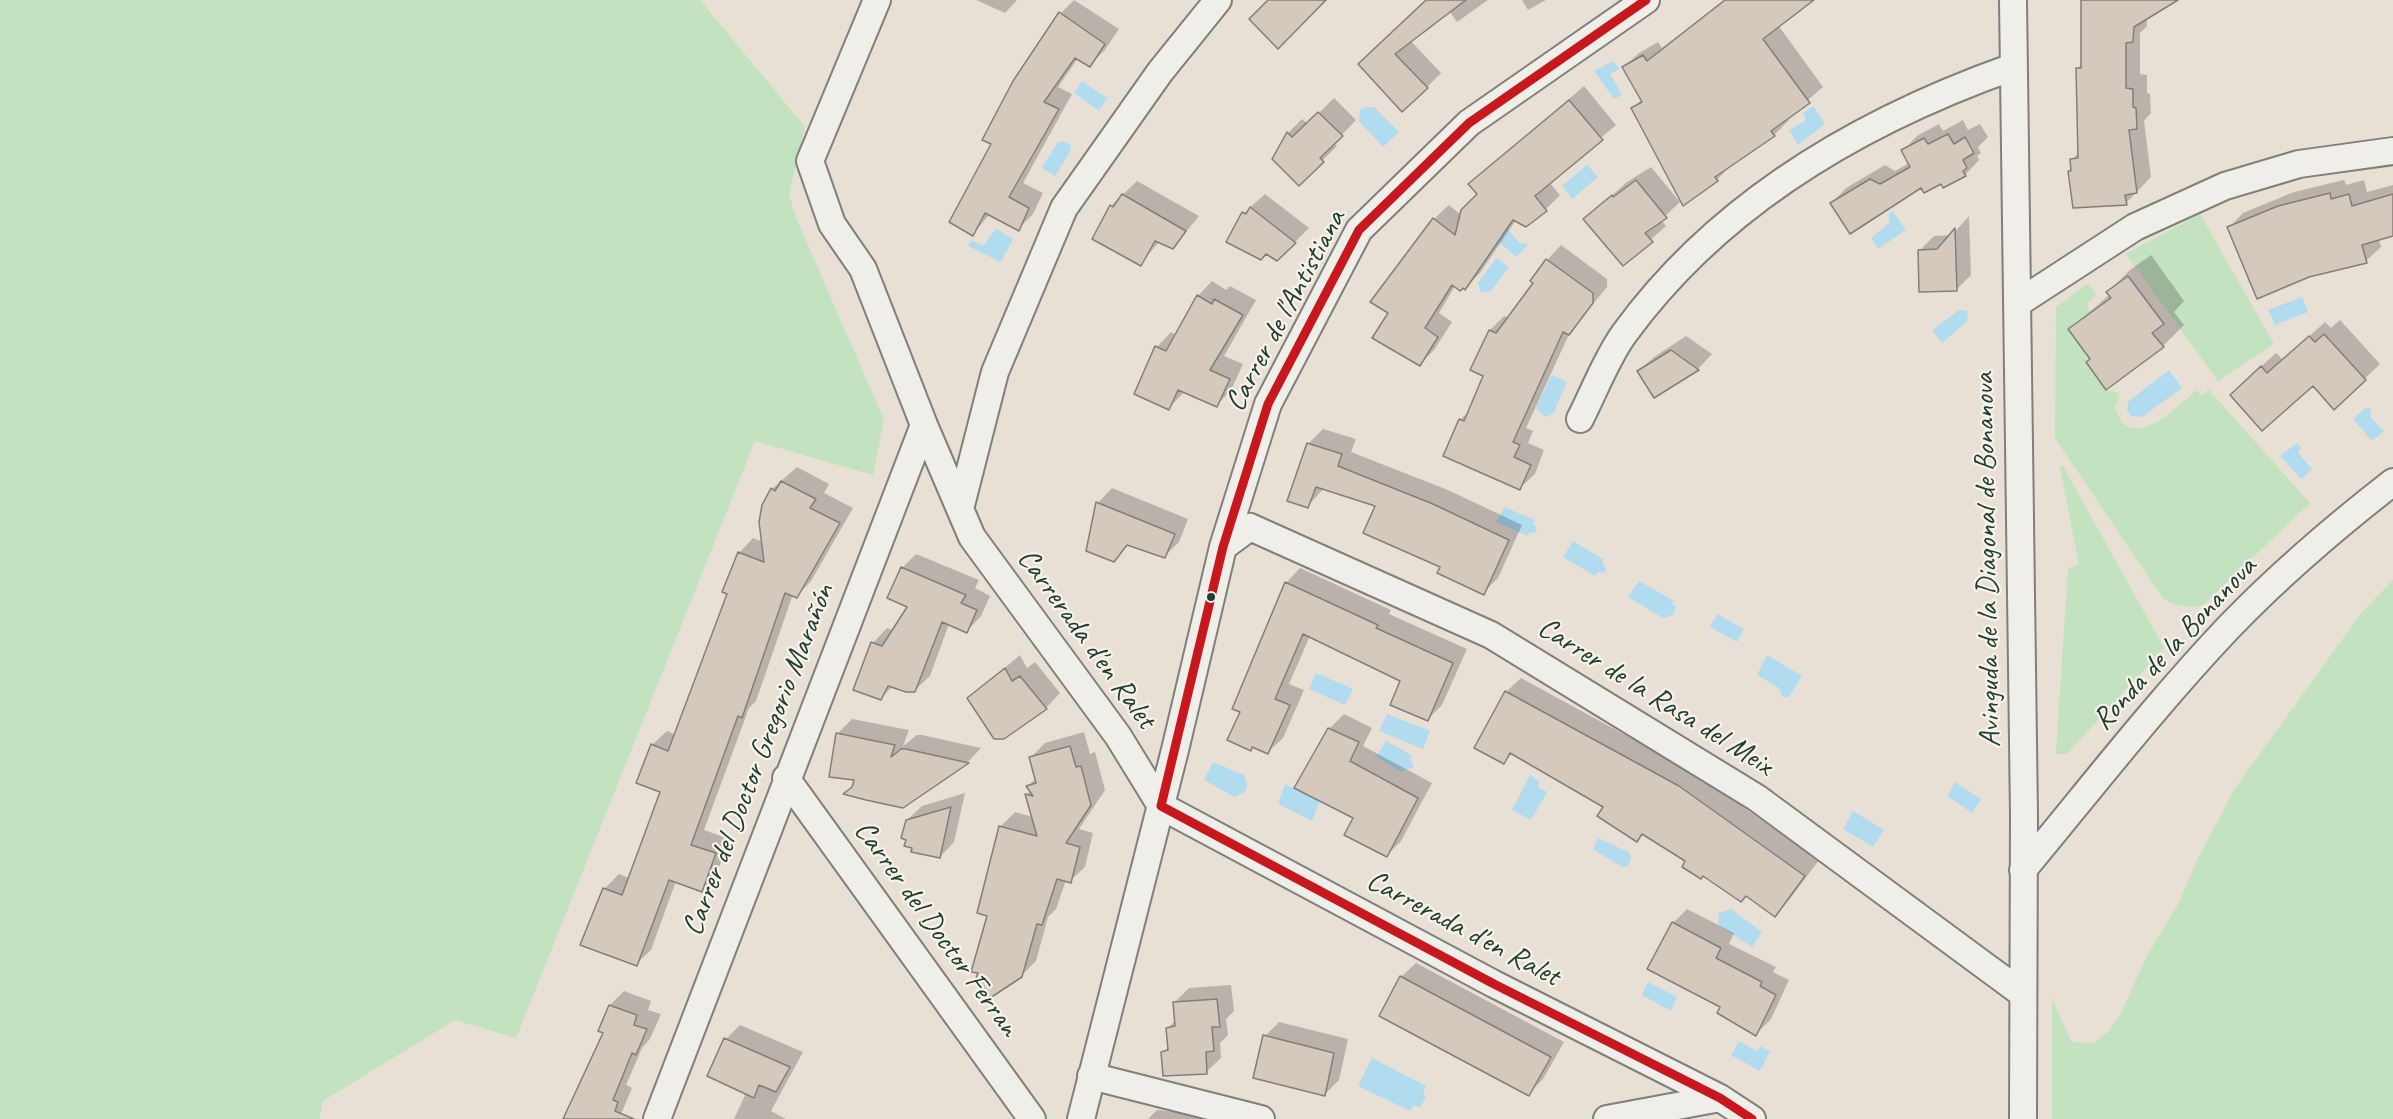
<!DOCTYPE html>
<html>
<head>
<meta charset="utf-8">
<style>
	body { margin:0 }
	canvas { display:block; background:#e8dfd5 }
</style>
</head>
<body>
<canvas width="2393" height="1119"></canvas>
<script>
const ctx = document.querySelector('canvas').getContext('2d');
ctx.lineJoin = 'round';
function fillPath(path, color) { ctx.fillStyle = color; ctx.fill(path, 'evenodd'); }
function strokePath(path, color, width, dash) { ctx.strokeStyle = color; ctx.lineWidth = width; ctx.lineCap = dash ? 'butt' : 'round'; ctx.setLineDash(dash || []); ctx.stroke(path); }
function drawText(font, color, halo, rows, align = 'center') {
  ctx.font = font + ' Caveat,sans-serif'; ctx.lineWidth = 4.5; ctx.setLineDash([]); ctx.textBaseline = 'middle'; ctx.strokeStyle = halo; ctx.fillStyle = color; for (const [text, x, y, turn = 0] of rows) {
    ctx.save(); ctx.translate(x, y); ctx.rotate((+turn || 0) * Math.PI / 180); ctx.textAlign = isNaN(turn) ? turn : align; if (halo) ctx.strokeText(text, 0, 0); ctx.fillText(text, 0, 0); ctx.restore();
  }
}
fillPath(new Path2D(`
	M0 0H700L805 127 789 193 794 213 884 420 873 475 755 441 516 1038 455 1020 323 1101 319 1119H0Z
	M2200 214 2274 344 2218 381 2126 254Z
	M2088 283 2097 295 2086 304 2091 312 2068 329 2090 359 2086 362 2106 390 2120 393 2115 408 2122 423C2146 442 2179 404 2197 390L2201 395 2207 392V388L2310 503 2203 605C2188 608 2174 607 2162 597L2055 438 2056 307Z
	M2063 466 2164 648 2067 754H2056L2068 568 2079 565 2060 467Z
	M2393 580V1119H2052V997L2071 1042 2093 1043 2109 1031 2120 1015 2147 956 2180 901 2195 864 2234 790 2362 612Z`), '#c3e2bf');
fillPath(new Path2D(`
	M1613 61 1619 69 1610 74 1622 95 1614 99 1594 71Z
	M1082 81 1107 98 1099 111 1074 93Z
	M1813 106 1825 124 1798 145 1789 130 1806 120 1803 113Z
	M1366 107H1374L1399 132 1383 147 1359 121 1360 110Z
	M1063 141 1069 144 1071 150 1055 176 1042 168 1057 143Z
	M1587 165 1598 177 1572 199 1562 186Z
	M1893 211 1906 230 1878 249 1871 238 1889 223V214Z
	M1500 222 1520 243 1529 244 1516 257 1489 233Z
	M996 229 1013 239 1001 262 968 246 971 240 983 246Z
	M1496 258 1509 267 1491 291 1481 293 1478 283Z
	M2302 297 2308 312 2275 325 2268 310Z
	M1959 310 1967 311 1968 321 1942 343 1932 330Z
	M2169 370 2182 388 2142 417 2131 416 2127 410 2128 402Z
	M1552 375 1567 382 1553 414 1545 417 1536 407Z
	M2365 408 2371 409V418L2384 431 2372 441 2353 419Z
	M2297 443 2301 447 2298 453 2312 469 2301 479 2280 456Z
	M1504 507 1535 520 1533 524 1537 528 1536 532 1529 533 1528 536 1496 522Z
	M1573 541 1604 560 1602 562 1606 569 1605 573 1598 572 1595 576 1563 557Z
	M1639 581 1674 601 1672 603 1676 607 1673 615 1663 618 1628 597Z
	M1717 614 1744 629 1737 642 1710 627Z
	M1767 655 1802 676 1789 697H1783L1779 688 1757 675Z
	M1316 673 1353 689 1345 705 1309 689Z
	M1387 714 1430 731 1423 749 1379 731Z
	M1386 741 1412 755 1410 758 1414 767 1401 772 1376 757Z
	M1213 762 1244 775 1247 784 1246 791 1235 797 1204 780Z
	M1530 775 1539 781 1538 787 1547 792 1531 820 1512 810Z
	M1955 782 1981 799 1972 813 1947 796Z
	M1285 784 1320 801 1312 821 1278 804Z
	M1853 811 1884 830 1873 847 1843 829Z
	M1598 838 1630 853 1631 859 1628 866 1622 867 1593 849Z
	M1731 909 1762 932 1752 947 1718 925 1719 913Z
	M1648 982 1677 997 1671 1011 1642 995Z
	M1739 1041 1757 1051 1760 1046 1770 1051 1760 1071 1731 1055Z
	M1372 1058 1426 1086 1423 1091 1426 1098 1420 1107 1413 1106 1410 1111 1358 1086Z`), '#b1dcf0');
fillPath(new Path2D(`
	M976 0H1017L1005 13Z
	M1074 0 1119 29 1104 51 1090 65 1078 58 1058 87 1072 94 1023 183 1043 193 1033 214 1018 229 990 214 973 234 993 144 1014 82 1061 13Z
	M1428 0H1488L1457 22 1449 11 1410 40 1441 73 1427 87 1360 64Z
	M1522 0H1546L1528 10Z
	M1725 0H1807L1778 25 1823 87 1787 118 1789 120 1774 135 1731 165 1717 180 1633 109 1642 99 1624 67 1639 53 1658 42 1662 48Z
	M2082 0H2173L2147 17V26L2140 33V74L2147 75V93L2150 94 2151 113 2144 121 2151 177 2126 203 2069 172 2072 169V160L2079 152 2077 69 2083 63Z
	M1584 86 1616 125 1549 182 1560 195 1546 209 1516 220 1480 273 1465 288 1455 286 1439 313 1452 322 1434 350 1420 364 1390 313 1434 219 1449 205 1461 215 1483 190 1470 184Z
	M1334 98 1356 120 1334 143 1337 146 1299 184 1288 133 1302 119 1308 124Z
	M1963 120 1968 130 1980 124 1988 137 1978 147 1981 153 1977 156 1979 160 1965 175 1832 203 1846 188 1885 165 1895 171 1909 163 1903 151 1917 136 1939 124 1943 131Z
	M1651 167 1680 202 1661 220 1666 226 1623 264 1585 219 1627 182Z
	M2344 180 2346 185 2364 180 2367 192 2393 185V235L2379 239 2381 247 2366 261 2229 228 2243 213 2294 192Z
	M1137 181 1199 216 1173 248 1160 241 1140 264 1111 206Z
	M1265 194 1309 228 1277 260 1266 253 1228 241 1244 213Z
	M1969 216 1971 275 1957 289 1920 250 1934 236 1952 235Z
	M1561 245 1607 279V287L1570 332 1526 428 1533 431 1528 443 1544 450 1535 474 1520 488 1445 455 1461 419 1471 409 1485 376 1490 330 1504 316 1509 318 1535 283 1547 260Z
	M2151 255 2184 301 2174 312 2184 325 2163 346 2070 329 2110 294 2108 292 2130 270Z
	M1212 281 1226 290 1230 286 1256 300 1224 356 1243 364 1231 390 1217 405 1185 391 1169 408 1157 347 1171 332 1176 335 1198 296Z
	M2340 320 2380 364 2334 408 2313 384 2246 380 2276 353 2283 360 2325 322 2331 328Z
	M1686 336 1712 354 1698 369 1655 396 1639 371 1654 357Z
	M1323 429 1356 439 1351 452 1448 490 1522 525 1498 578 1483 593 1442 566 1377 505 1324 488 1308 506V444Z
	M797 467 829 484 824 493 853 508 811 581 797 596 793 594 756 701 749 708 704 830 729 839 716 876 701 891 676 881 651 950 636 964 604 889 619 874 629 878 662 791 652 745 667 731 676 735 729 593 739 553 753 538 763 542V506L773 488Z
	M1112 488 1188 519 1179 542 1164 557 1129 544 1114 560 1098 503Z
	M916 554 979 580 975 588 990 596 981 616 967 631 949 624 930 676 915 690 893 686 881 698 873 643 887 628 894 631 909 606 902 568Z
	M1300 568 1391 610 1389 614 1467 649 1442 705 1428 719 1402 680 1310 636 1289 684 1304 690 1283 738 1268 752 1254 746 1250 749 1242 712 1286 583Z
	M1020 655 1027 668 1035 662 1060 693 1046 708 1003 737 969 698Z
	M1521 678 1693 772 1819 860 1789 900 1775 915 1747 894 1644 833 1637 840 1605 806 1513 753 1504 762 1506 692Z
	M1344 714 1372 728 1363 746 1432 783 1401 841 1387 855 1355 817 1329 729Z
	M852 719 909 730 903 746 917 735H922L981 748 968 762 903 806 856 779 837 734Z
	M1084 732 1090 754 1095 752 1105 790 1079 829 1093 833 1085 867 1070 881 1066 880 1056 909 1048 917 1036 961 1021 976 989 915 1001 826 1015 812 1033 817 1027 794 1031 790 1028 786 1036 778 1030 758 1045 743Z
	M965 793 954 842 940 857 907 820 922 806Z
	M1687 909 1734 933 1729 944 1776 967 1773 972 1789 980 1771 1019 1756 1034 1722 1006 1673 923Z
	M1416 963 1564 1042 1543 1079 1528 1094 1401 977Z
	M1231 985 1234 1011 1226 1019 1228 1035 1220 1043 1221 1058 1206 1072 1163 1053 1169 1046 1168 1028 1176 1020 1175 1002 1189 988Z
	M624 991 651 1001 648 1010 661 1014 650 1039 642 1048 626 1085 632 1088 622 1112 614 1119H565L605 1032 610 1005Z
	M1279 1022 1348 1039 1339 1080 1324 1095 1265 1036Z
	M740 1025 803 1052 771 1111 786 1119H734L746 1093 726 1039Z
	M1157 1110 1207 1115V1119H1148Z`), '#0003');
const building = new Path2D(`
	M1268 0H1326L1278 49 1249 19Z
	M1426 0H1466L1395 54 1428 88 1402 112 1358 64Z
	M1725 0H1814L1763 39 1810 103 1771 131 1775 136 1715 177 1718 181 1683 206 1631 108 1642 102 1622 67 1643 55 1647 61Z
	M2081 0H2178L2134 27 2133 42 2126 43V88L2133 89V107L2136 108 2137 129 2129 130 2137 193 2125 195 2127 205 2073 208 2068 171H2071L2070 159 2078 158 2076 68H2081Z
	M1059 12 1105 44 1090 67 1075 58 1044 102 1059 109 1009 197 1029 208 1019 231 985 213 973 236 949 222 991 144 982 140 1013 81Z
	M1569 100 1603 140 1535 196 1547 211 1526 227 1513 220 1465 290 1463 288 1460 291 1452 285 1425 328 1438 337 1420 366 1372 338 1388 313 1370 302 1433 218 1455 235 1461 210 1477 194 1468 184Z
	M1318 112 1343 136 1320 158 1324 162 1299 186 1272 159 1287 132 1292 137Z
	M1948 134 1954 144 1965 137 1974 153 1963 160 1967 168 1963 171 1966 176 1943 188 1941 184 1924 193 1921 188 1850 234 1830 203 1870 179 1880 184 1910 167 1901 150 1924 138 1928 144Z
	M1636 180 1667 218 1645 233 1653 242 1623 266 1583 219 1612 195 1613 197Z
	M2330 193 2331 199 2349 194 2352 206 2393 194V236L2362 245 2367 263 2309 277 2257 299 2227 227 2278 206Z
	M1122 194 1186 231 1173 249 1155 241 1141 266 1092 239 1110 205 1113 207Z
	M1250 207 1296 243 1277 261 1266 254 1261 260 1226 242 1242 212 1246 214Z
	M1955 228 1957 291 1919 292 1918 250 1937 249Z
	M1546 259 1593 293V303L1569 335 1563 332 1513 442 1520 445 1514 457 1531 465 1520 490 1443 456 1459 419 1464 421 1483 376 1470 370 1489 330 1496 333 1533 283 1530 281Z
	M2128 276 2164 324 2152 333 2164 347 2106 390 2086 362 2090 359 2068 329 2111 298 2106 292Z
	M1197 295 1212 304 1214 299 1243 315 1210 370 1230 379 1217 407 1178 390 1169 410 1134 394 1155 346 1166 351Z
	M2324 334 2366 380 2334 410 2313 386 2262 431 2230 395 2261 366 2267 373 2309 336 2315 342Z
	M1671 350 1699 370 1654 398 1637 371Z
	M1307 443 1342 454 1338 466 1433 504 1509 540 1484 595 1437 573 1440 567 1363 533 1375 506 1316 487 1308 508 1287 501Z
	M781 481 816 499 810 508 840 523 797 598 785 593 742 718 738 716 691 845 716 853 702 892 669 880 637 966 580 945 603 888 622 895 660 792 636 783 651 744 668 751 727 594 722 592 738 552 764 562 759 522 762 505 771 488 775 491Z
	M1096 502 1175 534 1165 558 1127 545 1114 562 1086 551Z
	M901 567 966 595 961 603 977 610 967 633 942 622 915 692H906L888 686 881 700 853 690 871 642 882 646 907 607 887 598Z
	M1285 582 1378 625 1376 628 1453 663 1428 721 1390 705 1400 681 1303 634 1275 699 1290 705 1268 754 1252 747 1251 751 1227 740 1240 712 1232 709Z
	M1005 668 1012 681 1020 676 1047 709 1004 739H994L967 698Z
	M1505 691 1679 786 1805 876 1775 917 1746 896 1741 902 1703 876 1701 879 1682 867 1685 861 1642 834 1637 842 1597 816 1603 807 1510 753 1504 764 1474 748Z
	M1328 728 1359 742 1350 761 1418 798 1387 857 1344 835 1353 818 1294 788Z
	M836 733 895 745 891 757 901 749H906L969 763 903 808 866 800 843 794 852 787 854 780 829 777Z
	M1070 746 1076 767 1081 766 1091 805 1066 843 1080 847 1071 883 1057 879 1042 925 1037 924 1022 977 990 998 976 978 978 973 971 972 987 916 977 913 999 826 1037 836 1025 794 1033 796 1026 786 1036 783 1029 757Z
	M951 807 940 858 911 852 912 848 904 846 906 840 901 838 906 820Z
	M1672 922 1721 948 1716 958 1762 982 1760 986 1776 995 1756 1036 1717 1013 1720 1007 1647 969Z
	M1400 976 1551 1057 1529 1096 1379 1016Z
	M1217 999 1220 1027H1212L1214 1051 1206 1052 1207 1074 1163 1076 1161 1052 1168 1050 1166 1028 1175 1026 1173 1002Z
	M609 1005 637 1015 634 1025 647 1029 636 1055 632 1053 613 1100 618 1102 615 1111 634 1119H563L603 1033 598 1031Z
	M1263 1035 1334 1053 1325 1096 1253 1078Z
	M724 1038 790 1067 776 1092 759 1085 754 1098 707 1076Z`);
fillPath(building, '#d5c8bd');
strokePath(building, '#7f807a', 1.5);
const street = new Path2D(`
	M877 0 810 161 832 224 863 269 924 425 972 537 1118 736 1161 806 1494 984 1720 1098 1752 1119
	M2013 0 2024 815 2023 1119
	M2018 303 2135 227 2225 186 2299 164 2393 151
	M1580 419C1594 392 1606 359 1624 334 1719 203 1863 120 2013 67
	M960 509 995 372 1064 208 1160 72 1218 0
	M1223 547 1250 527 1491 635 1757 798 2023 994
	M786 778 1032 1119
	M2023 870C2091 788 2156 704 2229 627 2280 574 2335 527 2393 482
	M1091 1076 1261 1119
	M657 1119 924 425
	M1081 1119 1175 750 1223 547 1268 404 1359 230 1469 123 1646 0
	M1607 1119 1720 1098`);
strokePath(street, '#7f807a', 30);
strokePath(street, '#f0eee9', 26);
strokePath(new Path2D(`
	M1646 0 1469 123 1359 230 1268 404 1223 547 1161 806 1494 984 1720 1098 1752 1119`), '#c7181e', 9);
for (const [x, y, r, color] of [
	[1211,597,5,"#1f3d34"]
]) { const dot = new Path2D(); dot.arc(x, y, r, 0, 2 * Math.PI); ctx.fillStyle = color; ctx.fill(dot); strokePath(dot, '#f7f3e8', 2); }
drawText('30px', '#1f3d34', '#f7f3e8', [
	["Carrer de l'Antistiana",1286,311,-62],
	["Avinguda de la Diagonal de Bonanova",1988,560,-91],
	["Carrerada d'en Ralet",1086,639,54],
	["Ronda de la Bonanova",2175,644,-47],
	["Carrer de la Rasa del Meix",1655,697,32],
	["Carrer del Doctor Gregorio Marañón",759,760,-69],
	["Carrer del Doctor Ferran",936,929,54],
	["Carrerada d'en Ralet",1463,929,28]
]);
</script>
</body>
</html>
